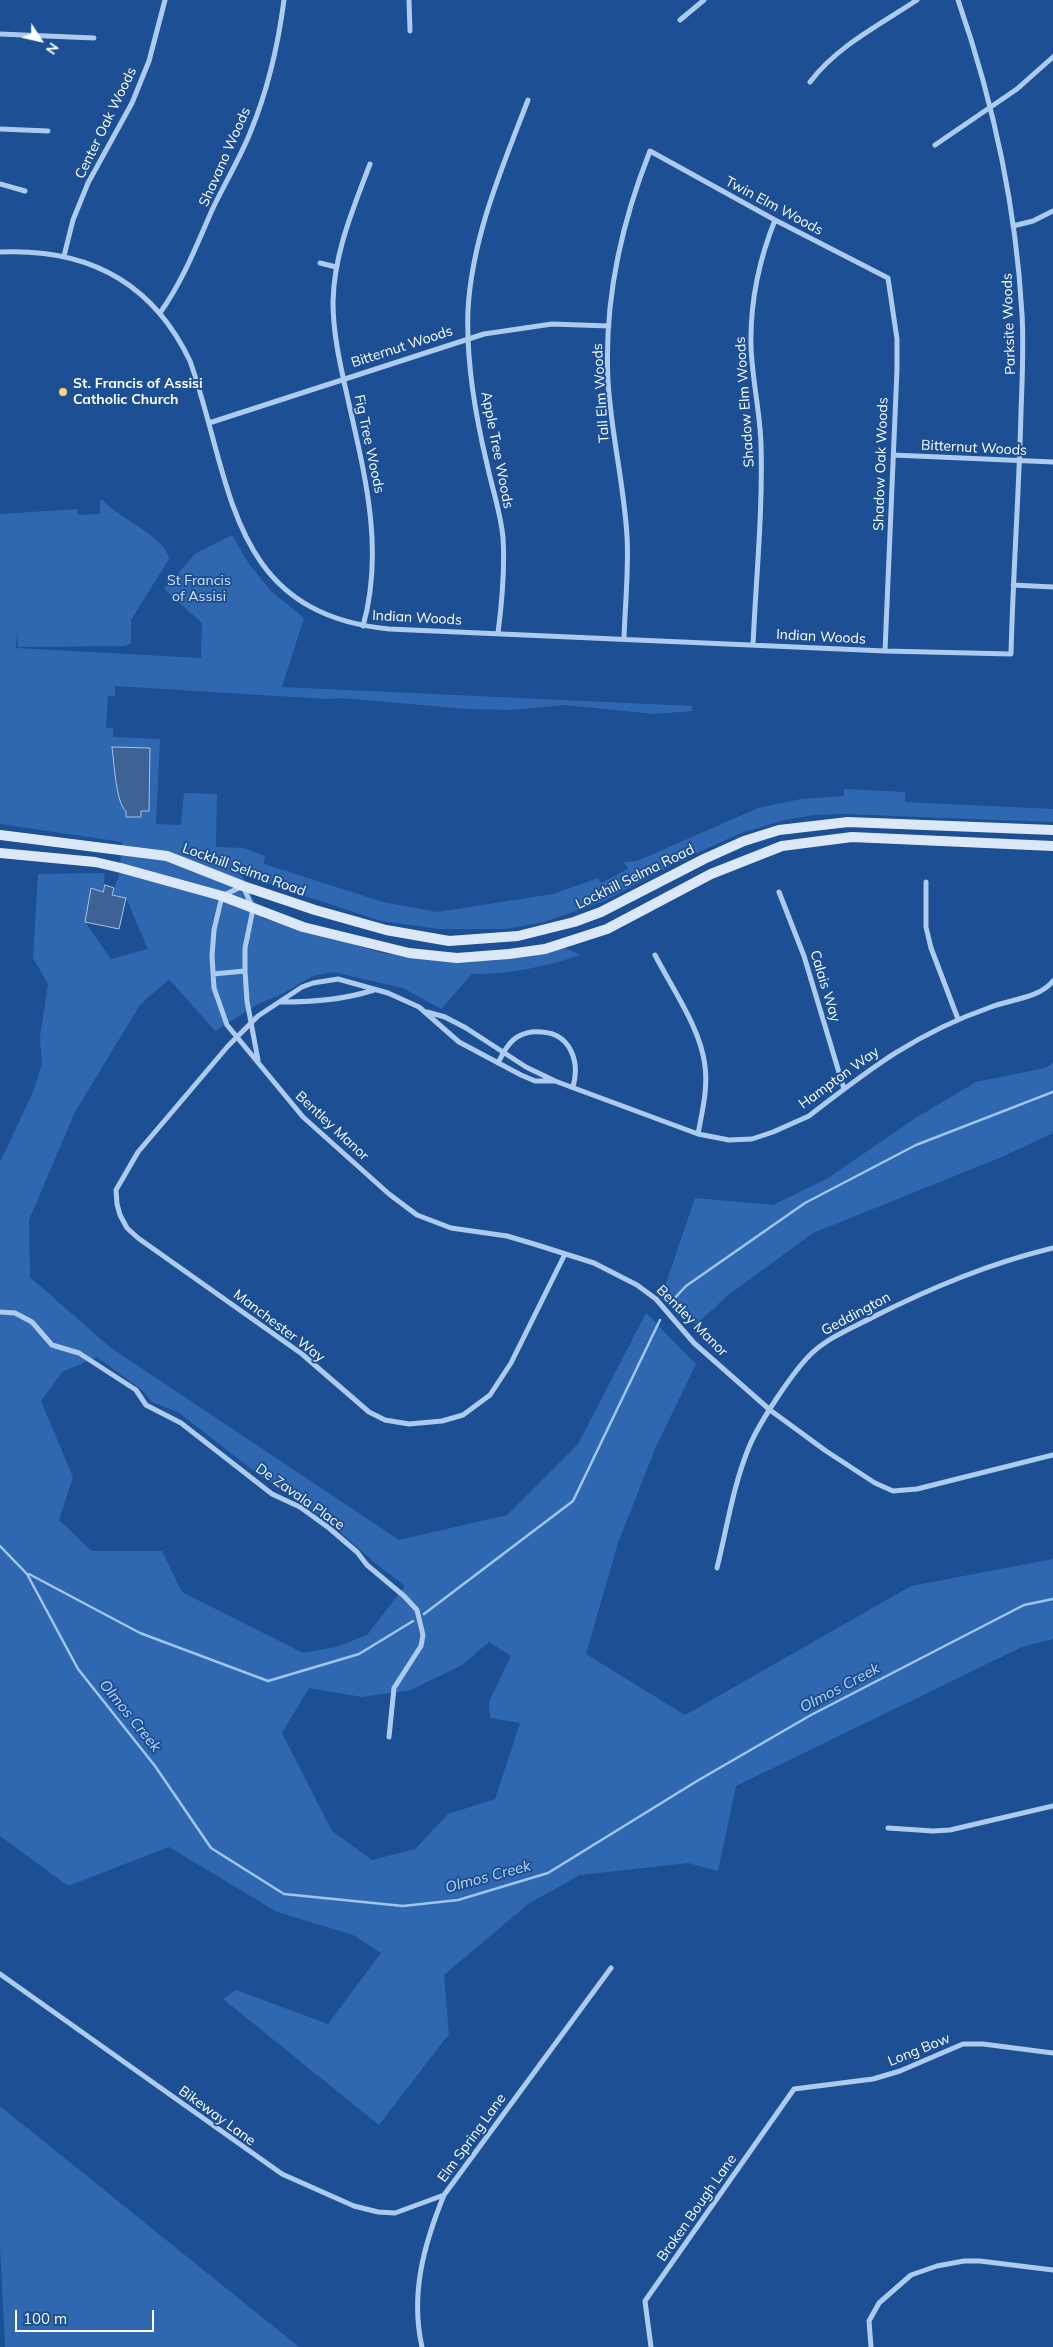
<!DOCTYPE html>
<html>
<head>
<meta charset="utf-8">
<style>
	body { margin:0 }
	#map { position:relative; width:1053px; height:2347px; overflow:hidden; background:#1c4f93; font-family:Mulish,sans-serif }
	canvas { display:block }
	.north { position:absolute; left:15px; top:15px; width:50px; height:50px; -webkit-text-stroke:4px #1c4f93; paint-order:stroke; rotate:125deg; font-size:14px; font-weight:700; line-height:20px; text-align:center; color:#fff }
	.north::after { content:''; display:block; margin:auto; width:18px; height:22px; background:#fff; clip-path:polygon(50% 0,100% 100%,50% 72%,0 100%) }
	.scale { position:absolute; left:15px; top:2310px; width:139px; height:22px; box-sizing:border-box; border:2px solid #fff; border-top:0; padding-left:6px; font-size:15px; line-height:18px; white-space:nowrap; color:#fff; -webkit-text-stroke:4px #1c4f93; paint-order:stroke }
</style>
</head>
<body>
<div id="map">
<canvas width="1053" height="2347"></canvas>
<div class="north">N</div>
<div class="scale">100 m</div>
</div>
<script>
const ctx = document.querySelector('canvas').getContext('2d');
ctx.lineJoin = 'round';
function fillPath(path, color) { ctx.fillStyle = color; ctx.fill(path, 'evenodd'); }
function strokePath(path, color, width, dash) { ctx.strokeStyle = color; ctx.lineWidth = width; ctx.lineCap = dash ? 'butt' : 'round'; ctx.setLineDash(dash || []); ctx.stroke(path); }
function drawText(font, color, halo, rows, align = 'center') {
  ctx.font = font + ' Mulish,sans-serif'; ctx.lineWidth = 4; ctx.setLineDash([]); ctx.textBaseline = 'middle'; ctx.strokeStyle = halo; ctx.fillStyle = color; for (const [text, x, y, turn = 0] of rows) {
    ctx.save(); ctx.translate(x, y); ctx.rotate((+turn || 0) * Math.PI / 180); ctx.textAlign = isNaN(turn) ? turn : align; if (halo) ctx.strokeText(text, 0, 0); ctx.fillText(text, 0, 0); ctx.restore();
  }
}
fillPath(new Path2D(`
	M100 500H103C118 519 165 535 169 559L131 620V643L125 646 18 647 17 631 16 648 201 658 202 623 164 589 195 554 232 535 249 564 271 591 304 618 282 687 692 706V711L654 714 565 705 511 710 467 709 342 698 326 699 115 686V696H108L106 728H113V737L160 739 156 824 181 825 184 793 217 794 216 847 244 848 265 856 264 864 383 902 437 912 553 894 598 878 601 883 628 869 624 862 637 861 758 808 801 799 844 796V789L905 792V802L1053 809V822L844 814 814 815 785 820 741 833 688 857 604 901 544 922 506 929H439L381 921 242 875 262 918 382 953 428 960 492 961 565 948 581 955C547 966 508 975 472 974L441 1009 403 988 333 972 313 976 282 994 258 1004 215 1031 169 979 140 1005 75 1112 29 1220 30 1277 111 1348 399 1540 507 1515 578 1444 646 1313 696 1364 655 1449 618 1543 586 1654 685 1715 911 1586 1053 1559V1639L1022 1647 736 1786 718 1871 688 1863 580 1875 528 1904 444 1975 449 2034 379 2125 223 1999 236 1990 328 2024 381 1953 353 1935 277 1912 169 1847 68 1886 0 1836V1162L33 1092 42 1064 40 1037 48 984 33 958 38 874 105 873 103 892 91 889 85 922 111 959 148 949 126 898 112 894 119 876 122 842 0 824V514L78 509V515L100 514ZM97 1357 142 1390 152 1402 178 1412 263 1478 327 1520 375 1563 405 1586 367 1635 336 1647 303 1653 182 1592 162 1551H92L59 1520 73 1477 41 1401 62 1372ZM489 1642 511 1656 489 1702 490 1718 520 1723 495 1799 448 1814 415 1849 372 1860 332 1831 282 1733 309 1688 362 1697 411 1690 462 1665Z
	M1053 1063V1133L1002 1157 813 1233 727 1296 696 1325 664 1289 695 1198 773 1205 828 1178 914 1119 976 1082 1045 1068Z
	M0 2106 299 2347H5L0 2247Z`), '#2f68b1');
const water = new Path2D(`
	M112 747 150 748 149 811H141V817H126V811C116 804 114 761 112 747Z
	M105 885 114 888 112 895 126 898 119 929 85 922 91 888 103 892Z`);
fillPath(water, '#3e6294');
strokePath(water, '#a0c5f1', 1);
strokePath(new Path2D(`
	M671 1302 686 1286 805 1203 916 1145 1053 1092
	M0 1546 27 1574 78 1669 155 1766 211 1848 284 1894 403 1906 458 1900 548 1873 697 1781 811 1715 1024 1605 1053 1599
	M29 1574 140 1633 268 1681 359 1654 413 1621
	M424 1614 573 1501 660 1320`), '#a0c5f1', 2.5);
strokePath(new Path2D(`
	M409 0 410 31
	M680 20 704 0
	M0 34 94 38
	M810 82C837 46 881 24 917 0
	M0 129 48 131
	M935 145 1017 89 1053 57
	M0 184 25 191
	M1013 226 1033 221 1053 211
	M0 252C86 248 152 281 190 361 233 482 227 613 389 629L885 651 1011 654C1013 574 1019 493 1021 412 1022 380 1024 347 1022 314 1016 207 993 101 958 0
	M64 256 73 220 88 183 132 103 149 61 165 0
	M320 263 336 267
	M160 313C184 279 196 246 213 208 225 183 240 158 250 133 268 90 278 46 284 0
	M209 423 484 334 552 324 609 326
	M893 455 1053 462
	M1013 585 1053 587
	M363 626C385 548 364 472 347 395 340 364 333 333 333 302 334 253 353 209 370 164
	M498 633C502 602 505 569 503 538 501 514 492 488 487 464 475 414 466 362 468 310 472 237 502 168 528 100
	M624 639C625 604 629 570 627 536 624 484 611 433 608 381 604 303 621 224 650 151L775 220 888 278 897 339V369L885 651
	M753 645C756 578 763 511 761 444 760 411 752 379 751 346 750 302 759 260 775 220
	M926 882V927L931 948 958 1019
	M779 892 804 956 844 1089
	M655 955C672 988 701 1029 705 1066 708 1089 702 1112 698 1134
	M213 974 245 971
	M281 1002C313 1002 343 1000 374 990
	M427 1012 445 1017 466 1028 526 1067 555 1081 698 1134 729 1140 752 1139 773 1132 809 1116C871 1068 916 1033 991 1007 1011 999 1038 999 1053 981
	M258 1060 247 1001 245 971V948L253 909 243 886 222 896 214 930 212 956 214 988 227 1025 303 1117 389 1194 417 1215 451 1228 507 1236 534 1244 594 1263 637 1285 656 1299 694 1343 770 1410 826 1451 875 1483 893 1491 917 1489 1053 1455
	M498 1063C503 1053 509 1041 519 1036 526 1032 534 1031 542 1032 571 1034 580 1062 573 1087
	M555 1081H535L521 1075 459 1042 419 1007 388 993 338 979 313 983 302 987 258 1016 228 1046 138 1152 116 1190 117 1204 120 1215 127 1228 138 1238 302 1354 369 1412 385 1420 409 1424 442 1421 463 1415 490 1395 511 1363 565 1254
	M0 1312 15 1313 32 1322 52 1345 79 1353 136 1390 146 1405 181 1423 272 1494 300 1507 329 1528 357 1552 367 1565 404 1596 417 1610 423 1635 421 1646 394 1688 389 1737
	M717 1568C727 1528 733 1486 749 1447 759 1423 793 1371 812 1353 829 1337 852 1328 873 1317 933 1287 988 1264 1053 1248
	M888 1828 933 1831 950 1830 1053 1806
	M0 1974 282 2174 354 2206 378 2212 395 2213 444 2195
	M422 2347C410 2294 424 2244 444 2195L611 1968
	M651 2347 645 2301 794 2089 873 2079 900 2071 963 2044H983L1053 2053
	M871 2347 869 2321 879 2303 911 2275 937 2266 964 2261H980L1053 2270`), '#adcaef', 5);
strokePath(new Path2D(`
	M0 835 167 856 243 886 315 910 386 930 449 941 518 936 574 922 601 912 704 859 744 841 779 830 848 822 1053 830
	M0 853 95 862 121 868 222 896 303 927 409 953 457 958 509 954 545 949 607 929 711 874 782 846 852 837 1053 846`), '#dae8fa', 10);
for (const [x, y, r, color] of [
	[63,392,5,"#ffd56a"]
]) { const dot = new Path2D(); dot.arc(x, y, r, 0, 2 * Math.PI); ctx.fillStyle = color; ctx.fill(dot); strokePath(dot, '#1c4f93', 2); }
drawText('14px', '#fff', '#1c4f93', [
	["Center Oak Woods",106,123,-64],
	["Shavano Woods",225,157,-66],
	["Twin Elm Woods",774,206,28],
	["Parksite Woods",1009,324,-92],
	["Bitternut Woods",402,347,-18],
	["Tall Elm Woods",601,393,-94],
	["Shadow Elm Woods",745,402,-94],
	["Fig Tree Woods",369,444,78],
	["Bitternut Woods",974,448,3],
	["Apple Tree Woods",497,450,79],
	["Shadow Oak Woods",881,464,-88],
	["Indian Woods",417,618,3],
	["Indian Woods",821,637,3],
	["Lockhill Selma Road",244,870,20],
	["Lockhill Selma Road",635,877,-26],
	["Calais Way",825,986,73],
	["Hampton Way",839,1078,-36],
	["Bentley Manor",332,1126,43],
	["Geddington",856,1314,-28],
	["Bentley Manor",692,1321,45],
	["Manchester Way",279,1326,37],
	["De Zavala Place",300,1497,35],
	["Long Bow",919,2050,-22],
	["Bikeway Lane",217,2116,36],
	["Elm Spring Lane",472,2138,-54],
	["Broken Bough Lane",697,2208,-55]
]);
drawText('bold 14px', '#fff', '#1c4f93', [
	["St. Francis of Assisi",73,384],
	["Catholic Church",73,400]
], 'left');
drawText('14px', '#d3e4fa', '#1c4f93', [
	["St Francis",199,581],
	["of Assisi",199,597]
]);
drawText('italic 15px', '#b9d4f6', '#1c4f93', [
	["Olmos Creek",840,1688,-28],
	["Olmos Creek",130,1716,51],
	["Olmos Creek",488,1877,-15]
]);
</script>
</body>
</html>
